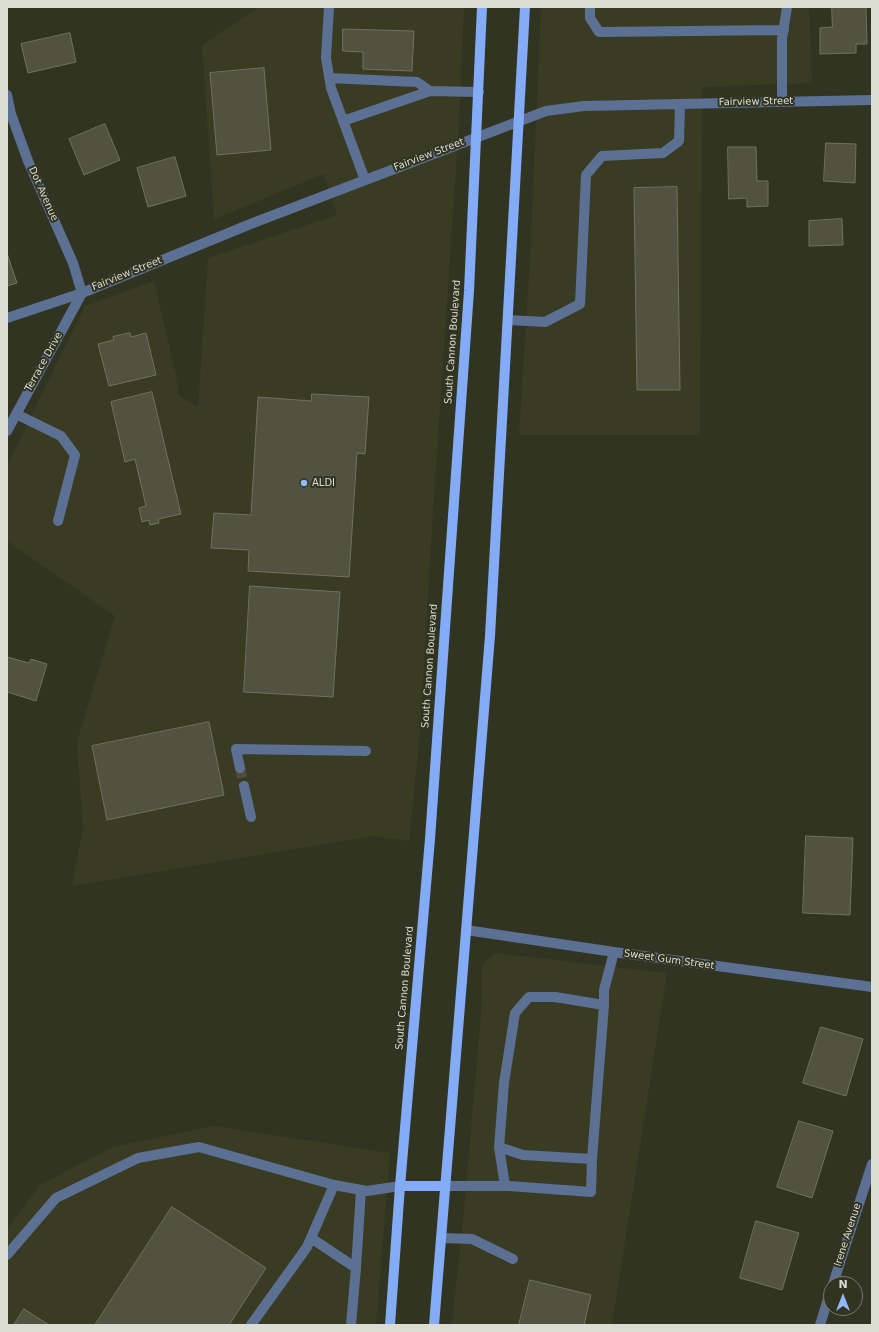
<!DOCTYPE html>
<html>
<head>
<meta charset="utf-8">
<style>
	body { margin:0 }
	#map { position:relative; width:879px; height:1332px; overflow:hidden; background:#323422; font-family:"DejaVu Sans",sans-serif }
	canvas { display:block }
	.frame { position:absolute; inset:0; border:8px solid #dcddd2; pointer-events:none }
	.north { position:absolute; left:823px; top:1276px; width:40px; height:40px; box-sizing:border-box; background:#323422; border:1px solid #767868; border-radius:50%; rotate:0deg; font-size:11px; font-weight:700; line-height:16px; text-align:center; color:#dcddd2 }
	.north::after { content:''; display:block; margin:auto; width:14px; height:18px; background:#91b8fd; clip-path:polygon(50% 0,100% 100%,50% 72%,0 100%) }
</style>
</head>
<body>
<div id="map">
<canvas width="879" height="1332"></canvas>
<div class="frame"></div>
<div class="north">N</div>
</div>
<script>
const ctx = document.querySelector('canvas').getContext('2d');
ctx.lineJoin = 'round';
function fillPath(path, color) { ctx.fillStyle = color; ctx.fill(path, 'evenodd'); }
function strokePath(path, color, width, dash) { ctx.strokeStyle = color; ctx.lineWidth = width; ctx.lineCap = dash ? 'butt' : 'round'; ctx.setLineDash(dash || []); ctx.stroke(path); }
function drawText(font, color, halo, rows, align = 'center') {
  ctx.font = font + ' "DejaVu Sans",sans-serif'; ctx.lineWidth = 4; ctx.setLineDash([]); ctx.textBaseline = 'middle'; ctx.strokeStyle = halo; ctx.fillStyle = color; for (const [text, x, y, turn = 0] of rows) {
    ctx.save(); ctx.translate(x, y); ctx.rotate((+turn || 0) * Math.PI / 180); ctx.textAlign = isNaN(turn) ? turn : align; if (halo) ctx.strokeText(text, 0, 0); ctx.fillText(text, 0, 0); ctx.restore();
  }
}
fillPath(new Path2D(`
	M259 7H464L459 123 432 527 420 732 409 841 373 836 72 886 83 828 77 742 115 616 7 541V465L85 306 154 281 176 375 179 395 198 407 208 258 337 215 324 174 214 219 202 45Z
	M541 7H809L812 83 702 87 700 435H519L530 260Z
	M494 953 667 973 612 1325H452L464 1210 481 1014 482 965Z
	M213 1126 390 1153 376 1325H7V1229L40 1185 113 1147Z`), '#393c23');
const building = new Path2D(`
	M832 7H866L867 44H856V53L820 54V28L832 27Z
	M343 29 414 31 412 71 363 69V52L343 51Z
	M70 33 76 62 28 73 21 44Z
	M264 68 271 150 217 155 210 73Z
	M105 124 120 160 84 175 69 139Z
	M826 143 856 144 855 183 824 181Z
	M728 147H756L757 181H768V206L747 207V198L729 199Z
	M175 157 186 196 148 207 137 168Z
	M677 187 680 390H637L634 188Z
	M842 219 843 245 809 246V221Z
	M7 253 17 283 7 286Z
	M130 333 131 337 146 333 156 375 109 386 98 344 114 340 113 337Z
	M152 392 181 514 158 519 159 523 150 525 149 520 142 522 139 508 146 506 135 459 125 462 111 402Z
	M312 394 369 397 365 454 357 453 349 577 248 571 249 550 211 548 214 513 251 515 258 397 311 401Z
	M250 586 340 592 333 697 244 692Z
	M7 657 29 663 31 659 47 664 36 701 7 692Z
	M209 722 224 795 107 820 92 746Z
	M806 836 853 838 850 915 803 913Z
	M821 1027 863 1039 846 1096 803 1083Z
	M799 1121 833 1131 812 1198 777 1187Z
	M172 1207 266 1268 229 1325H95Z
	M756 1221 799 1233 782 1290 740 1278Z
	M530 1280 591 1295 584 1325H519Z
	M24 1309 49 1325H14Z`);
fillPath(building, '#515340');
strokePath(building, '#6f725d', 1);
strokePath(new Path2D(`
	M240 768 244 786`), '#4c4d3c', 10, [10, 5]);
strokePath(new Path2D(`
	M329 7 326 58 331 88 365 180
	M590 7V18L599 32 784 30
	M329 78 417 82 430 91
	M7 95 11 114 28 161 73 263 82 293 7 431
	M782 102V39L787 7
	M343 121 430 91 479 92
	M7 318 82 293 253 223 546 111 584 106 872 100
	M508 320 545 322 580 304 586 175 602 156 663 153 679 141 680 104
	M16 414 61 436 75 455 58 521
	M240 768 236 749 366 751
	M244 786 251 817
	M466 930 614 952 872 987
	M499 1147 523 1155 592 1159
	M445 1186H509L591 1192 592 1159 604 1005V990L614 952
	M505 1186 499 1147 504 1083 515 1013 529 997H555L604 1005
	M311 1238 356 1268 351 1325
	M441 1238 472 1239 513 1259
	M7 1255 56 1198 138 1158 199 1147 334 1185 367 1191 400 1186
	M356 1268 361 1190
	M833 1284 872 1164
	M251 1325 307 1247 334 1185
	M820 1325 831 1289`), '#5c7094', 10);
strokePath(new Path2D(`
	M400 1186H445
	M390 1325 400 1186 430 839 469 291 482 7
	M434 1325 490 636 525 7`), '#84acf6', 10);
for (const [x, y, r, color] of [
	[304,483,4,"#91b8fd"]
]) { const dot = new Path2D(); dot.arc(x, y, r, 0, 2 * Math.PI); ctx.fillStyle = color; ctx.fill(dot); strokePath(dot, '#323422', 1.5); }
drawText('10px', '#dcddd2', '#323422', [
	["Fairview Street",756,102,-1],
	["Fairview Street",429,155,-21],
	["Dot Avenue",43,194,66],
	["Fairview Street",127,274,-22],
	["South Cannon Boulevard",453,342,-86],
	["Terrace Drive",44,362,-61],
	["South Cannon Boulevard",430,666,-86],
	["Sweet Gum Street",669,960,8],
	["South Cannon Boulevard",405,988,-85],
	["Irene Avenue",848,1235,-72]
]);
drawText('10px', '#dcddd2', '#323422', [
	["ALDI",312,483]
], 'left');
</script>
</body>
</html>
